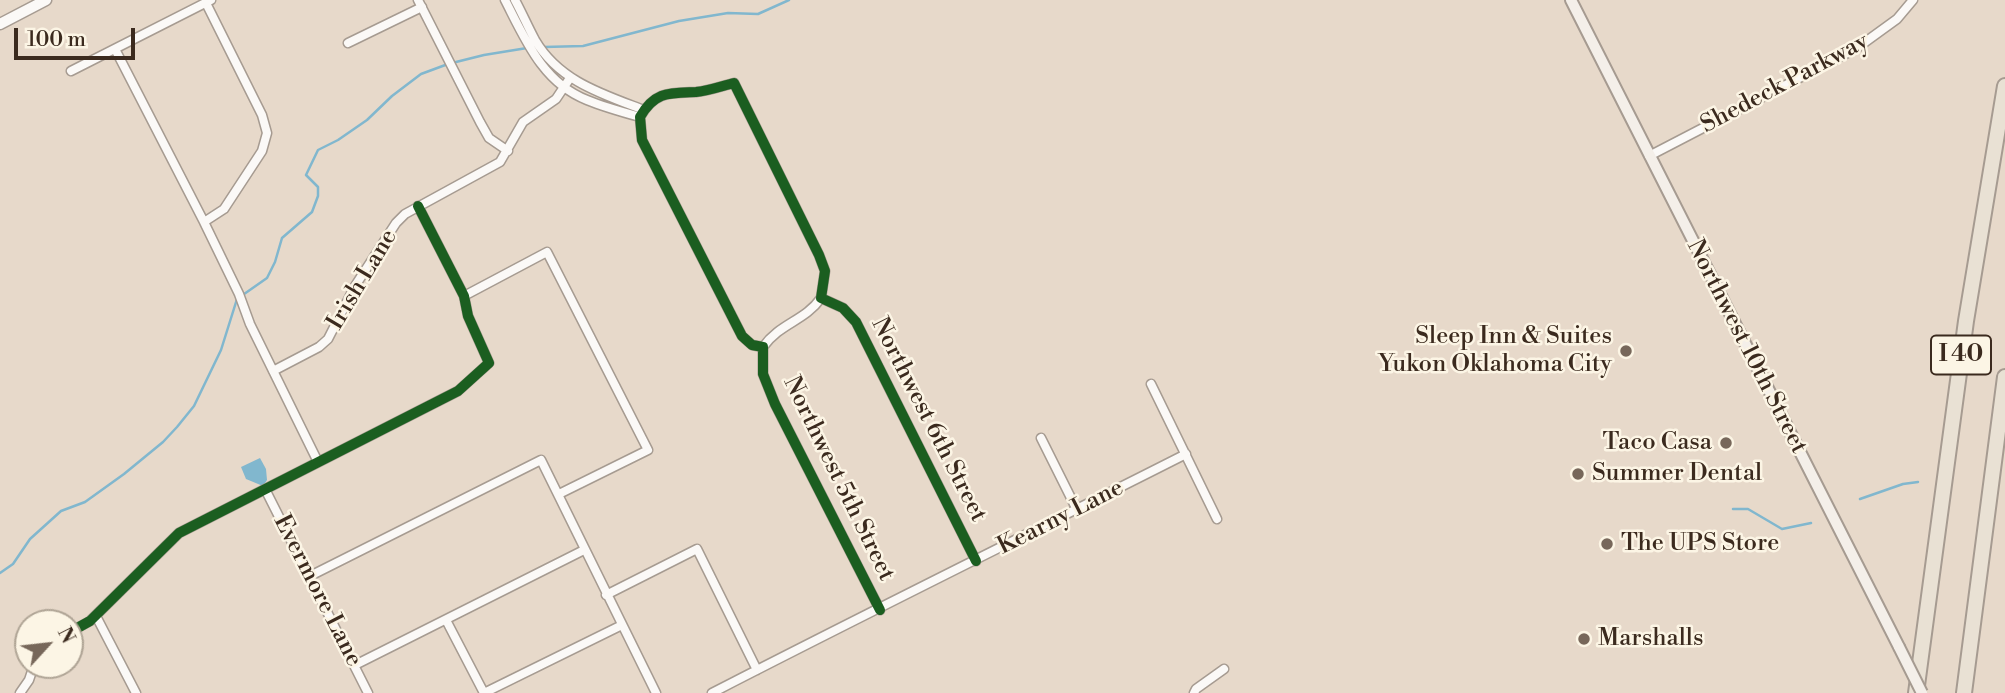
<!DOCTYPE html>
<html>
<head>
<meta charset="utf-8">
<style>
	body { margin:0 }
	#map { position:relative; width:2005px; height:693px; overflow:hidden; background:#e7d9ca; font-family:"Libre Bodoni",serif }
	canvas { display:block }
	.north { position:absolute; left:14px; top:609px; width:70px; height:70px; box-sizing:border-box; background:#fcf5e5; border:2px solid #afa495; border-radius:50%; rotate:63deg; font-size:19px; font-weight:700; line-height:28px; text-align:center; color:#3b2a1e }
	.north::after { content:''; display:block; margin:auto; width:24px; height:32px; background:#77675a; clip-path:polygon(50% 0,100% 100%,50% 72%,0 100%) }
	.scale { position:absolute; left:14px; top:28px; width:121px; height:32px; box-sizing:border-box; border:4px solid #3b2a1e; border-top:0; padding-left:9px; font-size:21px; line-height:24px; white-space:nowrap; color:#3b2a1e; -webkit-text-stroke:5px #fcf5e5; paint-order:stroke }
</style>
</head>
<body>
<div id="map">
<canvas width="2005" height="693"></canvas>
<div class="north">N</div>
<div class="scale">100 m</div>
</div>
<script>
const ctx = document.querySelector('canvas').getContext('2d');
ctx.lineJoin = 'round';
function fillPath(path, color) { ctx.fillStyle = color; ctx.fill(path, 'evenodd'); }
function strokePath(path, color, width, dash) { ctx.strokeStyle = color; ctx.lineWidth = width; ctx.lineCap = dash ? 'butt' : 'round'; ctx.setLineDash(dash || []); ctx.stroke(path); }
function drawText(font, color, halo, rows, align = 'center') {
  ctx.font = font + ' "Libre Bodoni",serif'; ctx.lineWidth = 5; ctx.setLineDash([]); ctx.textBaseline = 'middle'; ctx.strokeStyle = halo; ctx.fillStyle = color; for (const [text, x, y, turn = 0] of rows) {
    ctx.save(); ctx.translate(x, y); ctx.rotate((+turn || 0) * Math.PI / 180); ctx.textAlign = isNaN(turn) ? turn : align; if (halo) ctx.strokeText(text, 0, 0); ctx.fillText(text, 0, 0); ctx.restore();
  }
}
fillPath(new Path2D(`
	M260 458 266 469 267 480 263 486 246 479 241 467Z`), '#81b7ce');
strokePath(new Path2D(`
	M544 47 583 46 679 21 728 13 758 14 789 0
	M1860 499 1903 484 1918 482
	M1733 509H1748L1782 529 1811 523
	M0 573 13 564 30 539 61 511 85 502 124 474 163 442 177 427 194 406 221 350 237 299 267 278 275 262 282 238 312 212 318 196V187L306 175 318 150 338 140 367 120 392 96 421 74 448 64 484 55 527 48`), '#81b7ce', 2.5);
const minor = new Path2D(`
	M418 0 480 122 489 138 508 151
	M505 0C525 39 543 83 587 100 604 107 622 112 640 117
	M515 0C522 13 528 27 535 40 559 81 602 94 644 110
	M348 43 422 7
	M115 49 204 222 224 209 262 151 267 133 262 115 206 3
	M71 71 211 0
	M1649 156 1857 48 1897 19 1913 0
	M204 222 239 294 250 324 318 462
	M464 296 547 252 648 450 559 494
	M763 347C780 323 805 321 821 298
	M273 371 319 347 328 339 355 286 396 223 405 214 500 162 523 122 556 99 570 78
	M1151 384 1217 519
	M1041 438 1077 510
	M265 489 368 693
	M310 576 541 460 656 693
	M606 595 697 549 757 670
	M880 610 775 404 763 374V347L752 345 742 336 642 140 640 117C655 91 670 93 696 92 708 91 722 86 734 83L819 255 825 271 821 298 843 308 856 322 976 561
	M96 616 136 693
	M446 620 484 693
	M70 632 90 621 179 533 458 391 489 363 468 316 464 296 418 206
	M355 665 584 550
	M20 693 29 680 34 665
	M484 693 622 625
	M712 693C869 612 1028 534 1186 454
	M1194 693 1196 689 1224 669`);
const tertiary = new Path2D(`
	M0 24 46 0`);
const secondary = new Path2D(`
	M1571 0 1899 647`);
const motorway = new Path2D(`
	M1916 693 1966 321 2005 86
	M1964 693 2005 377`);
strokePath(minor, '#a69b91', 11);
strokePath(tertiary, '#a69b91', 13);
strokePath(secondary, '#a69b91', 14);
strokePath(motorway, '#a69b91', 18);
strokePath(minor, '#fbf9f7', 8);
strokePath(tertiary, '#fbf9f7', 10);
strokePath(secondary, '#f4efe9', 10);
strokePath(motorway, '#e9e1d4', 14);
const secondaryBridge = new Path2D(`
	M1899 647 1922 693`);
strokePath(secondaryBridge, '#a69b91', 14, []);
strokePath(secondaryBridge, '#f4efe9', 10);
strokePath(new Path2D(`
	M880 610 775 404 763 374V347L752 345 742 336 642 140 640 117C655 91 670 93 696 92 708 91 722 86 734 83L819 255 825 271 821 298 843 308 856 322 976 561
	M70 632 90 621 179 533 458 391 489 363 468 316 464 296 418 206`), '#1b5e20', 10);
for (const [x, y, r, color] of [
	[1626,351,7,"#77675a"],
	[1726,443,7,"#77675a"],
	[1578,474,7,"#77675a"],
	[1607,544,7,"#77675a"],
	[1584,639,7,"#77675a"]
]) { const dot = new Path2D(); dot.arc(x, y, r, 0, 2 * Math.PI); ctx.fillStyle = color; ctx.fill(dot); strokePath(dot, '#fcf5e5', 2.5); }
for (const [x, y, w] of [
	[1961,355,60]
]) { const box = new Path2D(); box.roundRect(x - w / 2, y - 19.5, w, 39, 5); ctx.fillStyle = '#fcf5e5'; ctx.fill(box); strokePath(box, '#3b2a1e', 2); }
drawText('bold 23px', '#3b2a1e', null, [
	["I 40",1961,355]
]);
drawText('24px', '#3b2a1e', '#fcf5e5', [
	["Shedeck Parkway",1785,84,-28],
	["Irish Lane",363,280,-59],
	["Northwest 10th Street",1746,347,63],
	["Northwest 6th Street",928,420,63],
	["Northwest 5th Street",838,479,64],
	["Kearny Lane",1061,518,-27],
	["Evermore Lane",317,591,63]
]);
drawText('24px', '#3b2a1e', '#fcf5e5', [
	["Sleep Inn & Suites",1612,337,"right"],
	["Yukon Oklahoma City",1612,365,"right"],
	["Taco Casa",1712,443,"right"],
	["Summer Dental",1592,474],
	["The UPS Store",1621,544],
	["Marshalls",1598,639]
], 'left');
</script>
</body>
</html>
